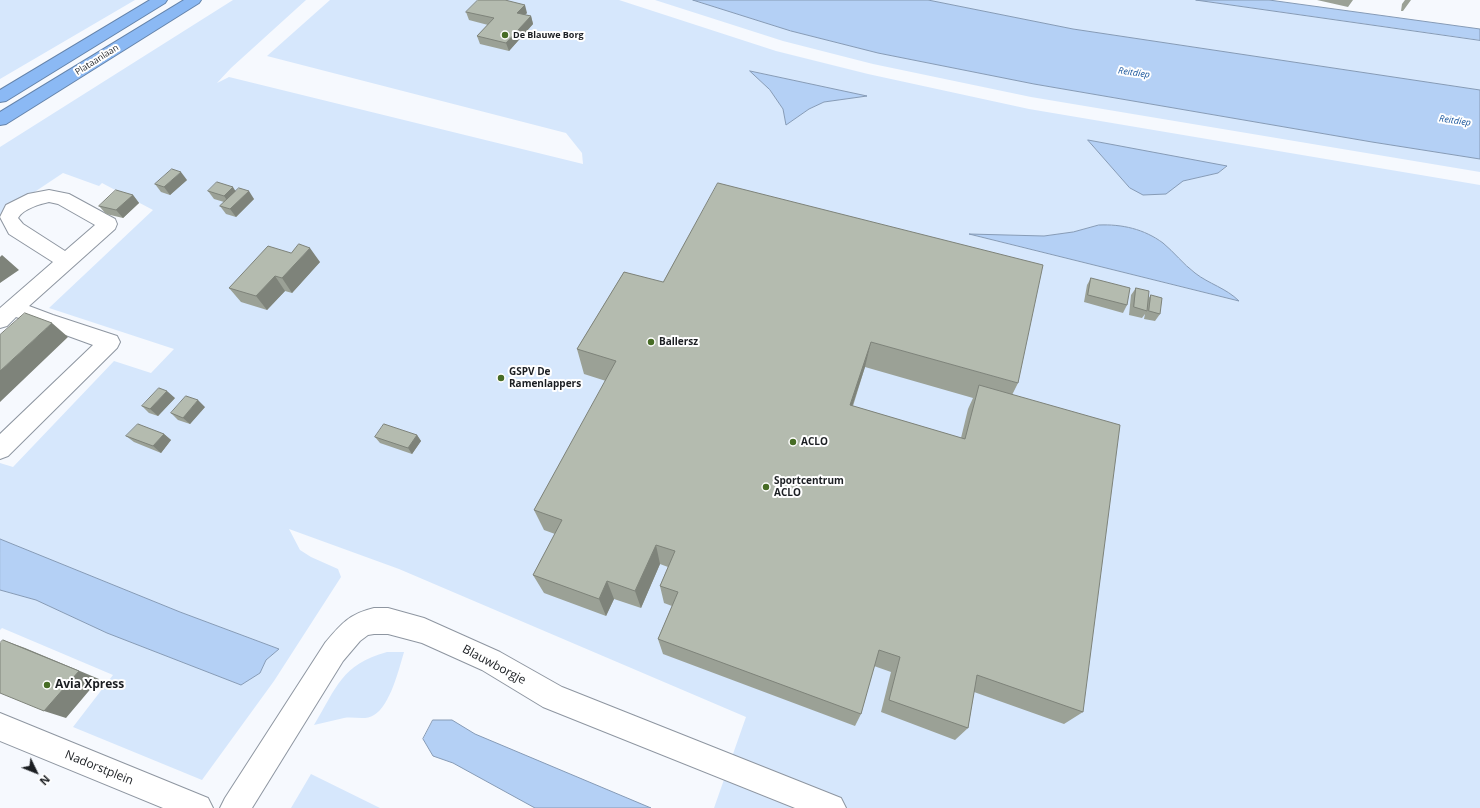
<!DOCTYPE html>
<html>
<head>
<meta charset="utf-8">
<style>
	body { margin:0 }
	#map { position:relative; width:1480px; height:808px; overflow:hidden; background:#f6f9fe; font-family:"Open Sans",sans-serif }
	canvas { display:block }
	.north { position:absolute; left:16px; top:752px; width:40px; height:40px; -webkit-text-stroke:3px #fff; paint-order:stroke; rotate:133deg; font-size:11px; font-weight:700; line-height:16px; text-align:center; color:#1b1e22 }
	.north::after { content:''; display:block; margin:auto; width:14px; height:18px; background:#1b1e22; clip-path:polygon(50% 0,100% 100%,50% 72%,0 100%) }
</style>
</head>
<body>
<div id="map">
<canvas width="1480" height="808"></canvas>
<div class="north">N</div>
</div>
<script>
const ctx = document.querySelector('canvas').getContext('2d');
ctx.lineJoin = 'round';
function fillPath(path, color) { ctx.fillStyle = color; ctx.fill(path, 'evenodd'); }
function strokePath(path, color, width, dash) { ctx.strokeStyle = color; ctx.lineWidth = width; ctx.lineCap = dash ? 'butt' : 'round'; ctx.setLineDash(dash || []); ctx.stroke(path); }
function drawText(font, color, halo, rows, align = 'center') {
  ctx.font = font + ' "Open Sans",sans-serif'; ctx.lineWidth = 4; ctx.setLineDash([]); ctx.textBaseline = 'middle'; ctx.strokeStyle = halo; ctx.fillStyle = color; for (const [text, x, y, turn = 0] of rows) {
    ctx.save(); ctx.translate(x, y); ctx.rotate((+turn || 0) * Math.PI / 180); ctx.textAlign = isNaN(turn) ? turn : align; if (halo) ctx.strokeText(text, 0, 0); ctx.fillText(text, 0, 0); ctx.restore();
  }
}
fillPath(new Path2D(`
	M0 0H135L0 79Z
	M233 0H306L231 68 217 83 229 77 583 164 582 153 566 133 267 56 330 0H619L776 51 868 74 1029 109 1480 185V808H714L746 717 399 569 289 529 300 550 311 557 338 569 341 577 274 681 202 780 73 727 113 675 2 628 0 630V590L36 600 107 633 241 685 260 673 266 660 279 649 180 612 0 539V463L13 467 114 361 151 373 174 349 49 308 153 210 102 183 99 186 63 173 0 215V147ZM751 71 866 96 824 102 809 109 786 125 783 109 770 90ZM1088 140 1227 167 1218 173 1183 181ZM1099 225C1122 224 1144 229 1163 243 1174 252 1183 264 1194 272 1208 284 1226 288 1238 301L972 235 1044 236 1073 232Z
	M655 0H693L791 31 878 53 1034 84 1372 142 1480 159V172L1031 97 873 64 783 41Z
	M928 0H1196L1480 40V90L1073 29Z
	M387 652H404C399 669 390 706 374 715 365 721 354 716 344 718 334 720 324 723 314 725 337 687 341 665 387 652Z
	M311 774 380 808H291Z`), '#d6e7fc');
const water = new Path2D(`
	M693 0H928L1073 29 1480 90V159L1372 142 1034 84 878 53 791 31Z
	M1196 0H1269L1480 29V40Z
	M750 71 867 96 824 102 809 109 786 125 783 109 770 90Z
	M1088 140 1227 166 1218 173 1183 181 1166 194 1143 195 1130 188Z
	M1099 225C1122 224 1144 229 1163 243 1174 252 1183 264 1195 273 1209 284 1226 288 1239 301L969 234 1044 236 1073 232Z
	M0 539 180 612 279 649 266 660 260 673 241 685 107 633 36 600 0 590Z
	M433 720H452L475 734 651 808H535L453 763 433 756 423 739Z`);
fillPath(water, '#b4d0f5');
strokePath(water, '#869bb6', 1);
const minor = new Path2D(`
	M49 190 69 194 115 219 117 224 115 229 29 306 53 315 117 336 120 342 117 348 8 456 0 459V434L93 345 16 317 7 326 0 328V308L53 262 9 234 0 217 6 205 28 194ZM49 202 58 204 95 225 65 251 23 224 18 218C23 209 40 204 49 202Z
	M374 608H388L424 618 500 652 562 687 841 798 846 808H795L543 707 482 670 422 643 388 634H374L368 635 360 641 343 661 252 808H220L225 798 325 643C341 624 349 614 374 608Z
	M0 713 208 798 213 808H163L0 741Z`);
const highway = new Path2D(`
	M150 0H167L165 3 6 101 0 102V90Z
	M184 0H201L199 3 6 124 0 125V112Z`);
strokePath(minor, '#8e96a1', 2);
strokePath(highway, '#6483aa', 2);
fillPath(minor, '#fff');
fillPath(highway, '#8bb9f4');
fillPath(new Path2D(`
	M1317 0H1353L1348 7Z
	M1405 0H1411L1403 11H1401L1402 4Z
	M466 12 527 13 524 15 531 16 533 24 509 51 480 44 477 36 488 25 469 20Z
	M187 180 170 195 161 192 155 184Z
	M208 191H235L254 199 236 217 226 214 220 206 224 202 214 199Z
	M133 195 139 203 123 218 106 214 99 206Z
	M291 253 320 262 292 293 285 291 267 310 241 302 229 288Z
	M624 272 1018 383 1012 395 1083 712 1064 724 974 692 968 728 955 740 881 712 891 672 874 666 861 714 855 726 663 654 658 639 672 606 664 603 660 586 668 567 660 564 641 608 614 599 606 616 544 593 533 575 555 534 544 530 534 510 606 381 584 374 577 349ZM865 367 973 398 968 409 961 438 853 406Z
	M1091 278 1127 305 1123 313 1084 302 1087 285Z
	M1136 288 1148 299 1151 295 1160 314 1155 321 1144 319 1145 314 1142 318 1129 315 1131 295Z
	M175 398 158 416 149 413 142 406Z
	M205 407 190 424 178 420 171 413Z
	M164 434 171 440 161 453 134 442 126 436Z
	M417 435 421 441 412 454 380 443 375 437Z`), '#9ba196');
fillPath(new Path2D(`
	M525 5 527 13 519 21 517 13Z
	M531 16 533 24 509 51 506 43Z
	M181 172 187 180 170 195 164 187Z
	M233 187 238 195 229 203 224 196Z
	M249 191 254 199 236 217 230 209Z
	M133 195 139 203 123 218 116 210Z
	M310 248 320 262 292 293 282 278Z
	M2 255 19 270 0 283V257Z
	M275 276 285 291 267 310 256 296Z
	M52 323 68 337 0 402V371Z
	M871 342 865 367 845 428 850 405Z
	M167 391 175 398 158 416 150 409Z
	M198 400 205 407 190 424 183 418Z
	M164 434 171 440 161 453 153 446Z
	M417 435 421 441 412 454 408 448Z
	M656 545 660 564 641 608 635 591Z
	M607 581 614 599 606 616 599 599Z
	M3 640 25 648 99 679 66 718 44 711Z`), '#7e837a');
const building = new Path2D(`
	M478 0H505L525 5 517 13 531 16 506 43 477 36 494 18 466 12Z
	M172 169 181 172 164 187 155 184Z
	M217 182 233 187 224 196 208 191Z
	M718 183 1043 265 1018 383 871 342 850 405 965 439 979 385 1120 425 1083 712 977 675 968 728 889 700 900 657 879 650 861 714 658 639 678 592 660 586 675 551 656 545 635 591 607 581 599 599 533 575 562 520 534 510 616 361 577 349 624 272 663 282Z
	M239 188 249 191 230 209 220 206Z
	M116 190 133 195 116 210 99 206Z
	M299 244 310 248 282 278 275 276 256 296 229 288 268 246 291 253Z
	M1091 278 1130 288 1127 305 1088 295Z
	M1136 288 1149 291 1147 311 1134 307Z
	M1151 295 1162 298 1160 314 1149 311Z
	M25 313 52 323 0 371V335Z
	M159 388 167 391 150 409 142 406Z
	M186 396 198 400 183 418 171 413Z
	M138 424 164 434 153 446 126 436Z
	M384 424 417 435 408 448 375 437Z
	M3 640 79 671 44 711 0 693V643Z`);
fillPath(building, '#b4bbaf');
strokePath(building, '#7e837a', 1);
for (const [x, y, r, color] of [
	[505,35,4,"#476c25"],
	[651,342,4,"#476c25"],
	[501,378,4,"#476c25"],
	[793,442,4,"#476c25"],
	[766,487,4,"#476c25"],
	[47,685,4,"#476c25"]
]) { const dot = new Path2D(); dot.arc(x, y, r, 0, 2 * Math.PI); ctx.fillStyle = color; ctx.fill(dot); strokePath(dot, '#fff', 1.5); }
drawText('bold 9px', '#1b1e22', '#fff', [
	["De Blauwe Borg",513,35]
], 'left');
drawText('9px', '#1b1e22', '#fff', [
	["Plataanlaan",97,60,-32]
]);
drawText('italic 9px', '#16539a', '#fff', [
	["Reitdiep",1134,73,8],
	["Reitdiep",1455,121,8]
]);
drawText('bold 10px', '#1b1e22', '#fff', [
	["Ballersz",659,342],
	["GSPV De",509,372],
	["Ramenlappers",509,384],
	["ACLO",801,442],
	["Sportcentrum",774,481],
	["ACLO",774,493]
], 'left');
drawText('12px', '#1b1e22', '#fff', [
	["Blauwborgje",494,665,28],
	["Nadorstplein",99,768,22]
]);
drawText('bold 12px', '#1b1e22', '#fff', [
	["Avia Xpress",55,685]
], 'left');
</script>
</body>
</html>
